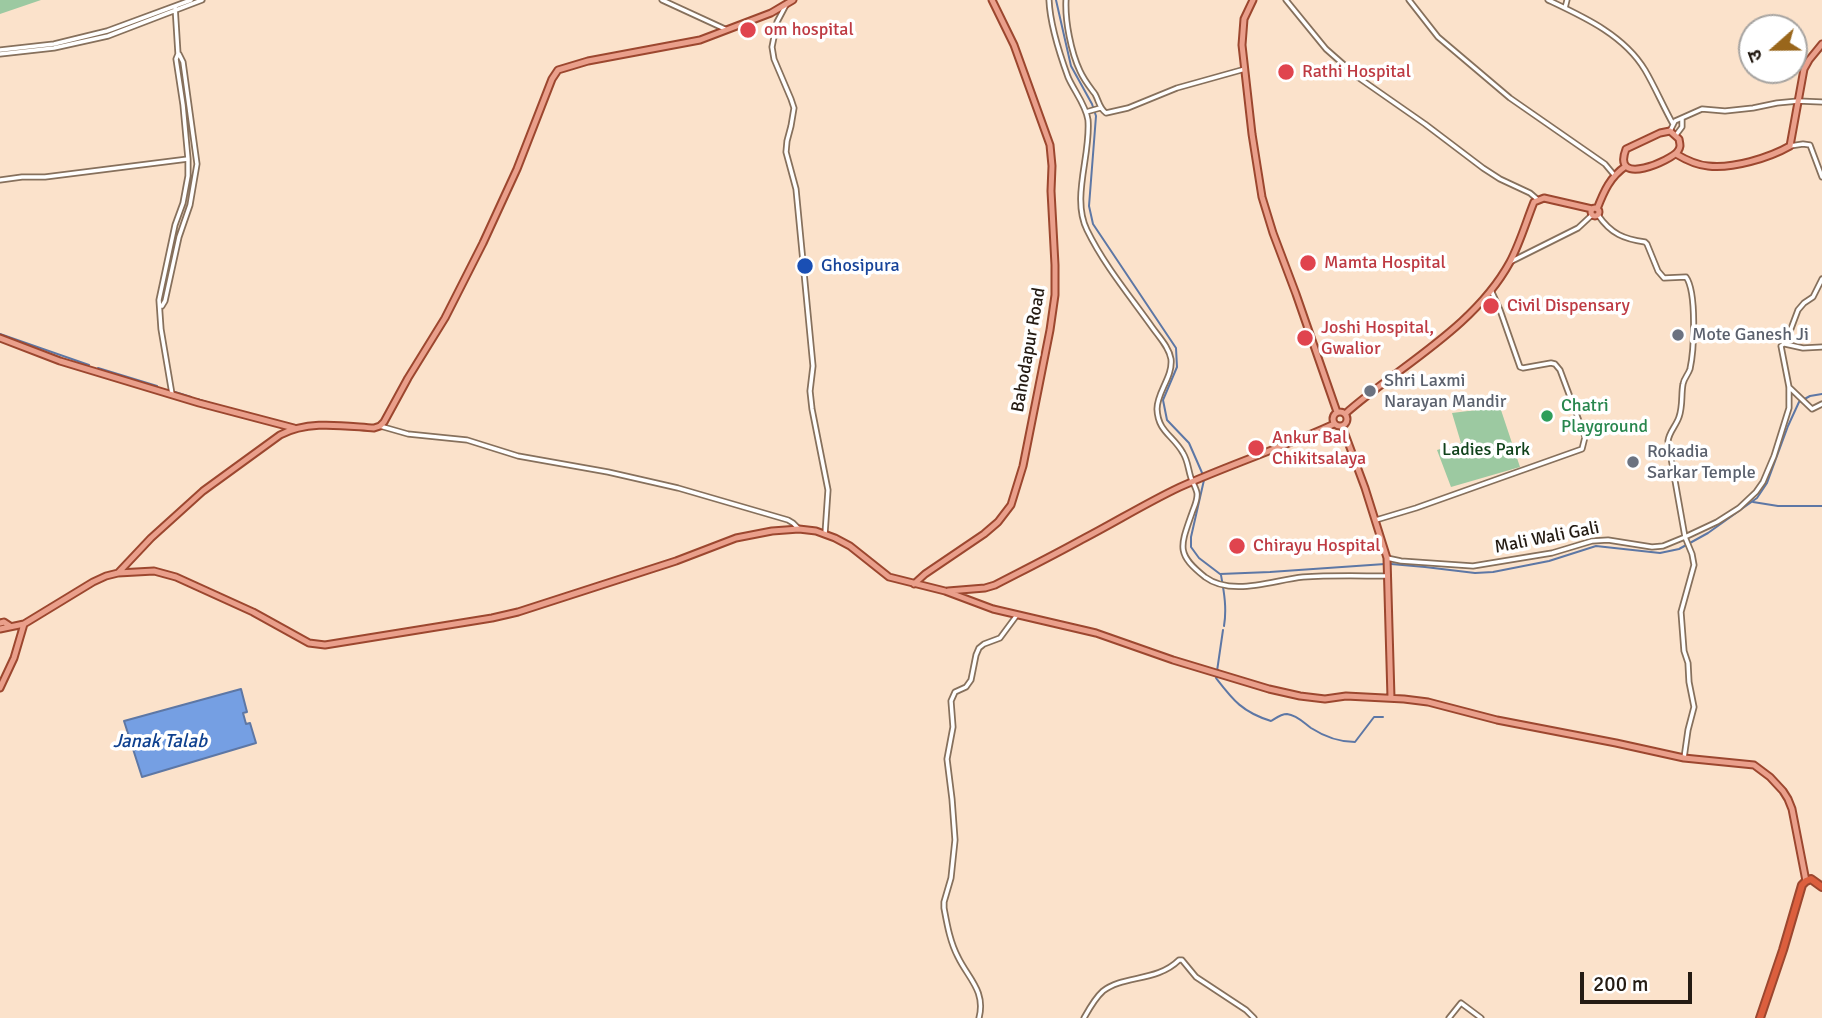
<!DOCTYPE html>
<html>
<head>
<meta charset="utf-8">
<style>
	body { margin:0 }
	#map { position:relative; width:1822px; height:1018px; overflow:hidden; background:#fbe2cb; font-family:Signika,"Noto Sans Devanagari",sans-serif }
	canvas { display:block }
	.north { position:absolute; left:1738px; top:14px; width:70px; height:70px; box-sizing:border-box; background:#fff; border:2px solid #a7a4a1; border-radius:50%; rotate:249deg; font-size:19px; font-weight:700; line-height:28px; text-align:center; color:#241b13 }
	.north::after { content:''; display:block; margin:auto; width:24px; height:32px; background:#99661b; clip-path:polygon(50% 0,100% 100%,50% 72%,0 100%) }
	.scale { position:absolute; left:1580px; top:972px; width:112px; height:32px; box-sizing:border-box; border:4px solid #241b13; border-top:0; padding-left:9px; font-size:21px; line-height:24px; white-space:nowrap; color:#241b13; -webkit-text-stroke:5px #fff; paint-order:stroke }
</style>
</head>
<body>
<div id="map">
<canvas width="1822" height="1018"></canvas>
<div class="north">उ</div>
<div class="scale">200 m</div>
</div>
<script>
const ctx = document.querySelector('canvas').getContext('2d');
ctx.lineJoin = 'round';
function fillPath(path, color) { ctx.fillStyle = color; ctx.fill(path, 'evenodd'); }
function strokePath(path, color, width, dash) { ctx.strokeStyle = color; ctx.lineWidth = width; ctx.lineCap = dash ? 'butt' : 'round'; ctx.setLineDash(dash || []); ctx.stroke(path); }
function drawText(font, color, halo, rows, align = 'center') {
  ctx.font = font + ' Signika,sans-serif'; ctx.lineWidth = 7; ctx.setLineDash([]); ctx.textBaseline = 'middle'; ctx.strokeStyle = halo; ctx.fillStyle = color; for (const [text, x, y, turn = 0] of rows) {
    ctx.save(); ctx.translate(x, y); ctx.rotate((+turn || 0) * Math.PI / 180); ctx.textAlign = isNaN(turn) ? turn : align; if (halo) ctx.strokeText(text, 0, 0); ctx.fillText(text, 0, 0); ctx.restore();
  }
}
fillPath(new Path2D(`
	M0 0H41L0 14Z
	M1500 407 1520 467 1451 487 1437 450 1461 443 1452 413Z`), '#9cc9a1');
const water = new Path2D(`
	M241 689 247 712 243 713 246 724 250 723 256 743 142 777 124 721Z`);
fillPath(water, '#759fe3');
strokePath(water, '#5d77a5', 2);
strokePath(new Path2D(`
	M1056 0 1071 66 1092 104 1096 116 1089 206 1093 224 1176 348 1177 367 1163 400 1167 420 1189 443 1203 475
	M0 334 89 365
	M98 368 157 386
	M175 392 191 397
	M197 399 223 407
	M1204 480 1191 537V547L1199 558 1220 574 1270 572 1385 564
	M1753 502 1778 506H1822
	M1391 564 1425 567 1475 573 1493 572 1549 561 1596 546 1660 553 1679 549 1708 533 1757 498 1767 483 1788 426 1799 402 1810 396 1822 394
	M1221 575C1224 592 1227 608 1224 626
	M1223 630 1216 678C1233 700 1242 712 1271 721 1276 718 1281 714 1287 714 1297 715 1304 723 1311 728 1325 737 1339 742 1355 742L1374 717H1383`), '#5d77a5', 2);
const minor = new Path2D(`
	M662 0 725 29
	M1049 0C1050 24 1060 55 1068 77 1074 91 1086 105 1088 120 1091 155 1071 198 1087 230 1104 265 1130 296 1152 327 1159 337 1169 347 1171 359 1173 377 1157 392 1157 409 1158 432 1173 435 1183 453 1188 461 1188 469 1191 478 1193 483 1196 488 1197 493 1198 500 1194 507 1192 513 1180 547 1176 554 1205 577 1232 597 1273 580 1303 577 1331 575 1360 576 1388 576
	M1066 0C1065 21 1071 52 1080 71 1084 80 1089 86 1095 94 1099 101 1099 108 1106 113L1128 108 1177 88 1245 69
	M1286 0 1326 49 1359 78 1425 124 1483 168 1500 179 1530 193 1537 199
	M1409 0 1438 37 1510 98 1605 164 1615 176
	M1548 0C1584 17 1624 35 1645 70 1655 87 1663 106 1673 124
	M786 5 777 22 772 47 774 59 791 99 794 108 791 126 787 141 786 152 796 189 813 366 810 391 812 409 828 490 825 534
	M1565 8 1567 0
	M0 50 54 44 107 31 191 0
	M0 54 54 48 108 36 202 0
	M1086 112 1100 108
	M1670 131 1675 121 1702 109 1725 111 1753 108 1777 103 1798 101 1822 102
	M1676 135 1682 127V118
	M1790 146 1803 144 1810 145 1822 177
	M0 180 22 177H45L188 159
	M1598 215C1611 234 1624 239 1645 242L1647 244 1658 271 1664 278 1686 277C1697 292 1694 351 1690 369 1688 375 1684 378 1683 384 1681 394 1683 406 1679 417 1676 426 1669 432 1668 441L1685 537 1692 554 1694 565 1681 612 1684 651 1688 663 1689 682 1694 707 1688 730 1684 758
	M1512 261 1578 228 1592 215
	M162 306 165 301 179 237 190 205 197 164 183 62 179 54
	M1785 344 1803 348 1822 347
	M1789 387 1812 409 1822 404
	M172 394 161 329 159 300 175 225 183 203 188 176V159L183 105 176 59 178 54 175 6
	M380 426 408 434 467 440 518 456 608 472 678 488 788 520 793 523 799 529
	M1376 520 1416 508 1582 449 1585 437 1560 370 1555 364 1551 363 1523 368 1520 367 1500 310 1491 290
	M1387 558 1401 561 1473 566 1552 553 1592 541 1608 540 1652 547 1663 546 1685 537 1717 522 1739 508 1756 492 1763 482 1774 456 1789 408V387L1781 346 1786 342 1798 310 1804 303 1813 297 1822 279
	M979 1018C986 991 968 978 958 957 950 942 947 924 944 908V902L951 878 955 840 952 799 947 759 953 727 951 701 955 692 966 687 971 680 976 655 979 648 984 644 1000 638 1017 615
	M1084 1018C1089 1009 1095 998 1103 991 1123 975 1157 982 1179 960H1182L1196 977 1246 1010 1254 1018
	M1449 1018 1461 1003 1481 1018`);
const major = new Path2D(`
	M1253 0 1244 19 1242 45 1252 134 1262 197 1273 233 1296 294 1337 412
	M1670 131 1679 139C1680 145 1681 146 1678 151 1672 160 1611 188 1626 149L1660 133Z
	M1676 154C1686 160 1696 165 1708 166 1732 169 1769 158 1790 146L1804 69 1809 60 1822 44
	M1591 212a4 4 0 1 1 8 0a4 4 0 1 1-8 0Z
	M1597 209C1604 191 1610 177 1626 166
	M0 338 60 361 199 403 294 428
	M1333 419a7 7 0 1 1 14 0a7 7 0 1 1-14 0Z
	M1345 414C1399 366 1474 328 1510 262 1520 243 1526 222 1534 202L1544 198 1592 209
	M1342 426 1365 488 1387 558 1391 698
	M118 573 151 538 203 491 280 435C309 420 343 426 374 428L380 426 384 422 408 378 445 318 483 243 517 169 552 79 558 70 588 61 700 40 771 13 793 0
	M914 584 925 574 984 534 998 522 1011 505 1023 466 1050 330 1055 295V265L1051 191 1052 166 1050 145 1014 45 992 0
	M948 591 985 588 995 585C1024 570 1052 556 1081 540 1114 523 1146 503 1180 487 1231 464 1284 447 1334 424
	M0 623 4 622 10 626
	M0 629 24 624
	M0 688 14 658 24 624 93 582 106 576 118 573 154 571 176 577 253 612 309 643 325 645 492 618 518 612 676 561 736 538 772 531 799 529 816 531 835 538 850 546 889 577 945 591 993 609 1096 633 1173 660 1269 689 1300 696 1325 699 1346 696 1404 699 1428 702 1497 720 1616 743 1684 758 1754 765 1770 777 1783 791 1788 799 1792 809 1806 881`);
const highway = new Path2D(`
	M1760 1018 1783 950 1802 885 1806 881 1811 879 1822 887`);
strokePath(minor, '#86705c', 7);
strokePath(major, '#9c472f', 9);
strokePath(highway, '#9c472f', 10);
strokePath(minor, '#fff', 3.5);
strokePath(major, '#ea9f8b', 5);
strokePath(highway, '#dc5f3e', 6);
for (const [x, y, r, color] of [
	[748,30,9,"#e0444e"],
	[1286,72,9,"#e0444e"],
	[1308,263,9,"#e0444e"],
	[805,266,9,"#1a4fb4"],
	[1491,306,9,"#e0444e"],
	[1678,335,7,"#6b7280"],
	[1305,338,9,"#e0444e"],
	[1370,391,7,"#6b7280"],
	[1547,416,7,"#2e9e5b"],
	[1256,448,9,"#e0444e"],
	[1633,462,7,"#6b7280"],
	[1237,546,9,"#e0444e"]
]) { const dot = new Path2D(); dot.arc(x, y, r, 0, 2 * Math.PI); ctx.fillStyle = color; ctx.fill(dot); strokePath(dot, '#fff', 2.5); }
drawText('18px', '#be3a42', '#fff', [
	["om hospital",764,30],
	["Rathi Hospital",1302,72],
	["Mamta Hospital",1324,263],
	["Civil Dispensary",1507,306],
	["Joshi Hospital,",1321,328],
	["Gwalior",1321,349],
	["Ankur Bal",1272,438],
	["Chikitsalaya",1272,459],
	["Chirayu Hospital",1253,546]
], 'left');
drawText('18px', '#164399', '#fff', [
	["Ghosipura",821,266]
], 'left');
drawText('18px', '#5b616d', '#fff', [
	["Mote Ganesh Ji",1692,335],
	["Shri Laxmi",1384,381],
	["Narayan Mandir",1384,402],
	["Rokadia",1647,452],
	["Sarkar Temple",1647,473]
], 'left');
drawText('18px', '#241b13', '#fff', [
	["Bahodapur Road",1029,350,-80],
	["Mali Wali Gali",1547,538,-11]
]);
drawText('18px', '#27864d', '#fff', [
	["Chatri",1561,406],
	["Playground",1561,427]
], 'left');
drawText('18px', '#10421b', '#fff', [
	["Ladies Park",1486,450]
]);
drawText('italic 19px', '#0e408f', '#fff', [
	["Janak Talab",160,742]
]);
</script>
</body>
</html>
